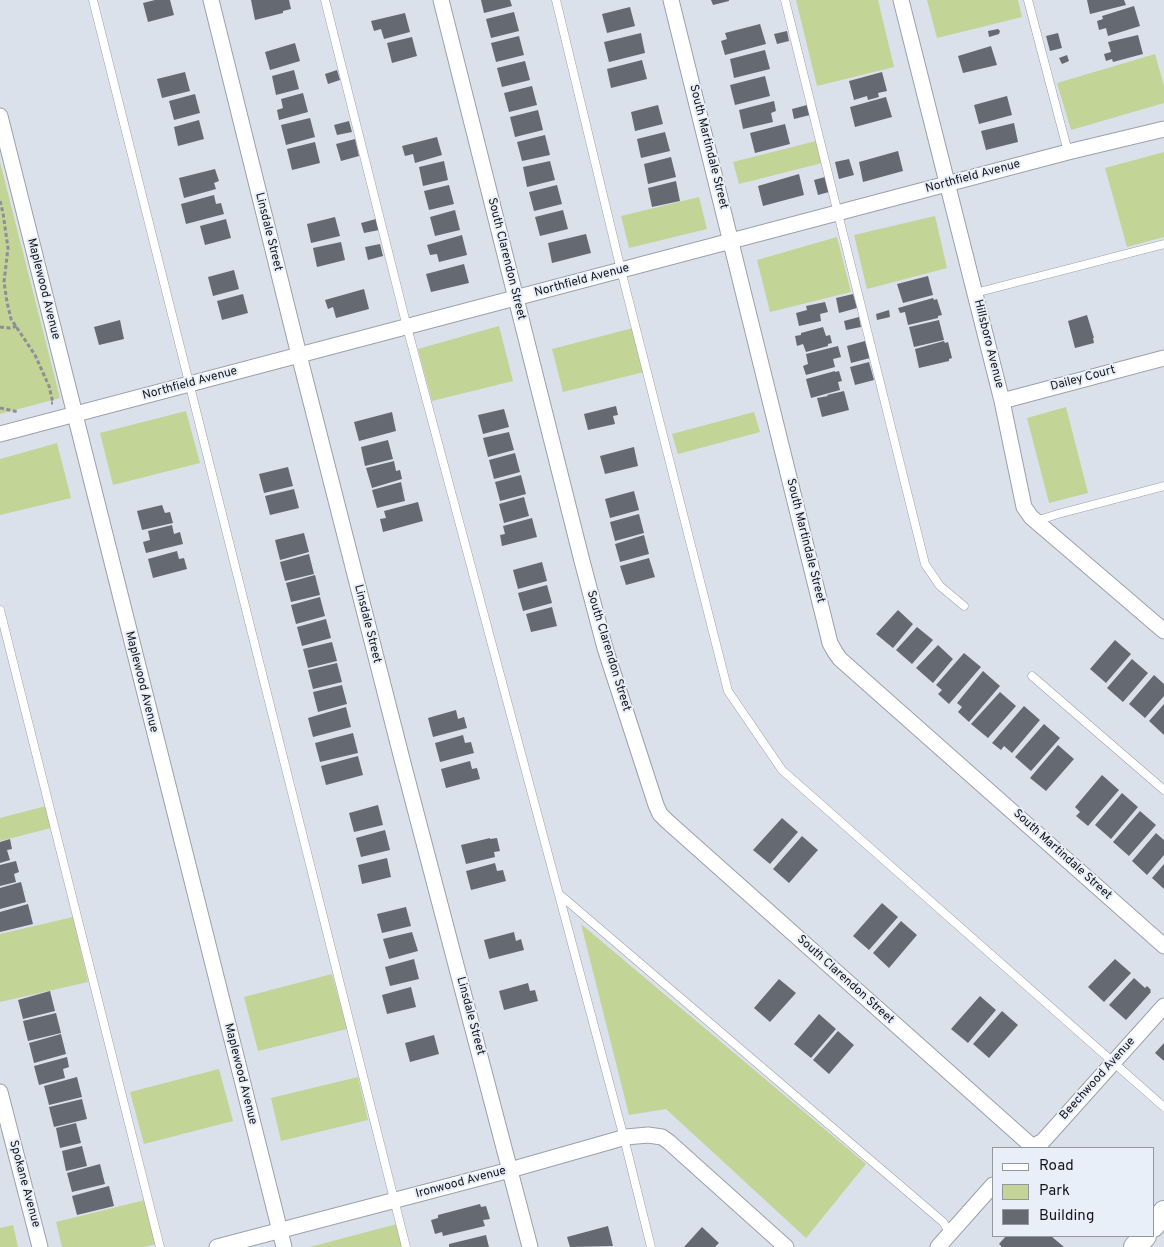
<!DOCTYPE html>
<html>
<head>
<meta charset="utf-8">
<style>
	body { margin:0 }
	#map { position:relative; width:1164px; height:1247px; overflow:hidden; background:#dbe1eb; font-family:Overpass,sans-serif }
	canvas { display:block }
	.legend { position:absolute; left:992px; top:1147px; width:162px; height:90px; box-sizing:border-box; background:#e8eff9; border:1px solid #93989f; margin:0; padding:6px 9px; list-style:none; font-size:15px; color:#141619 }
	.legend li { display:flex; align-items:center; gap:10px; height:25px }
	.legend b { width:25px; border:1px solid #93989f }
</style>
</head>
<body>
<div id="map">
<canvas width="1164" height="1247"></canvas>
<ul class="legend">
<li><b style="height:6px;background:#fff"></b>Road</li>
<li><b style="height:14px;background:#c2d496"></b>Park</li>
<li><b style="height:14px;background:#646972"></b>Building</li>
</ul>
</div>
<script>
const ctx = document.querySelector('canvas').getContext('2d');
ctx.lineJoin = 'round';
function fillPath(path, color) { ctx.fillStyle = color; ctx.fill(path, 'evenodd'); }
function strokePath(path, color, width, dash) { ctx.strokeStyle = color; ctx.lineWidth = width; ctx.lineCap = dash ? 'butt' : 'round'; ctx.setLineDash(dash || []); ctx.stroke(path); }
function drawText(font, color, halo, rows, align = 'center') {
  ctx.font = font + ' Overpass,sans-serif'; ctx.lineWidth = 4; ctx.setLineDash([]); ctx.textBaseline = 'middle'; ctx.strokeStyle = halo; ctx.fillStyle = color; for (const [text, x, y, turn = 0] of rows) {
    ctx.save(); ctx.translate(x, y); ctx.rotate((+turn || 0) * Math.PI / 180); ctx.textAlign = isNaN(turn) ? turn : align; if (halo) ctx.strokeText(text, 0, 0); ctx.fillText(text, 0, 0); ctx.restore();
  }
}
fillPath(new Path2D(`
	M796 0H878L894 67 817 86Z
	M927 0H1018L1022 17 937 38Z
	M1155 54 1164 86V103L1071 130 1057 83Z
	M816 141 822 163 739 184 733 162Z
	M1164 152V237L1127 247 1105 168Z
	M0 162 60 398 0 414Z
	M699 197 707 229 629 248 621 216Z
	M935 216 947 268 867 289 854 235Z
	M837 237 851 292 770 312 757 260Z
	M499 326 513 381 432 401 418 349Z
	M633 328 644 372 563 392 552 349Z
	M1066 407 1088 493 1049 503 1027 418Z
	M186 411 200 463 113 485 100 433Z
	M754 412 760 432 678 454 672 434Z
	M57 443 71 498 0 515V459Z
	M46 806 51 828 0 841V818Z
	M73 917 88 982 0 1002V934Z
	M581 924 866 1164 806 1238 666 1109 629 1115Z
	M332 974 347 1029 258 1051 244 997Z
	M219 1069 233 1121 144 1144 130 1092Z
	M358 1077 368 1120 281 1141 271 1098Z
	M145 1200 156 1244 144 1247H62L56 1222Z
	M397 1224 402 1247H310Z
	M13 1225 18 1247H0V1228Z`), '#c2d496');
fillPath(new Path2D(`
	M155 0H170L174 15 148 22 143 3Z
	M251 0H289L291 9 283 11V13L255 20Z
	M481 0H510L512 6 484 13Z
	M711 0H729V1L713 5Z
	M1087 0H1124L1126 5 1090 14Z
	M1134 6 1140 26 1108 36 1106 28 1099 30 1097 21 1103 19 1102 16Z
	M630 7 635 26 607 33 602 14Z
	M514 12 519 31 491 38 486 19Z
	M405 13 410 32 384 39 381 29 374 31 371 21Z
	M760 24 766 44 725 55 721 41 727 39 725 33Z
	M998 29 1000 31 999 34 989 37 988 31Z
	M787 31 789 41 777 44 774 34Z
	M641 33 645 53 609 62 604 42Z
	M1058 33 1062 48 1050 51 1046 36Z
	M1138 35 1143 54 1113 62 1112 59 1106 61 1104 54 1111 52 1108 42Z
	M519 36 524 55 496 62 491 43Z
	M412 37 417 56 392 63 387 43Z
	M295 43 300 61 270 70 265 52Z
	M991 46 997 65 963 73 958 56Z
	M765 50 770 69 734 78 730 59Z
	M1067 55 1069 61 1062 64 1059 58Z
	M642 60 647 79 611 88 607 69Z
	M525 61 530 80 502 87 497 68Z
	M294 70 299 89 276 95 272 76Z
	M337 70 340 80 328 84 325 74Z
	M185 72 190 91 162 98 157 79Z
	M882 72 887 91 878 93 879 97 868 100 867 96 854 100 849 81Z
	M765 76 770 96 735 105 730 85Z
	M532 86 537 105 509 112 504 93Z
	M303 93 308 112 279 120 277 110 283 108 281 99Z
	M195 94 200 113 174 120 169 101Z
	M1007 96 1012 115 979 124 974 105Z
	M886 97 892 117 855 127 850 107Z
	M774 101 776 111 771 113 773 122 743 129 739 110Z
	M658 105 663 124 635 131 631 112Z
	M807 105 810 115 794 119 792 109Z
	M538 110 543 130 515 137 510 117Z
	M310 118 315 137 286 145 281 125Z
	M199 120 204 139 178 146 174 127Z
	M349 121 352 132 337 135 334 125Z
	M1014 123 1018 142 986 150 981 131Z
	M785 124 790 144 755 153 750 133Z
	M665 132 670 151 641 158 637 139Z
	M545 135 550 155 522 161 517 142Z
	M437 137 442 155 415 163 413 154 405 156 402 146Z
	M355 139 359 156 341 161 336 144Z
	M315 142 320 163 292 170 287 149Z
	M898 151 903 171 863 182 859 162Z
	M671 157 676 177 648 184 644 164Z
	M849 159 854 175 839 179 835 162Z
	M444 161 448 180 423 186 419 167Z
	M550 161 555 180 527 187 523 167Z
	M215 169 219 181 214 183 216 189 184 198 179 178Z
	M799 174 804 195 763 206 758 186Z
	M825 177 829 192 818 195 814 180Z
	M676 181 680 201 652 207 648 188Z
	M449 185 454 204 429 210 424 191Z
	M557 185 562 204 534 211 529 192Z
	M214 195 216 204 221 203 224 214 186 224 181 204Z
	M455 210 460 230 435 236 430 217Z
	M563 210 568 229 540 236 535 217Z
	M335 217 340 236 311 243 307 224Z
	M226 219 231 238 205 245 200 226Z
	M376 219 379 230 364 233 361 223Z
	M586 234 591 253 552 263 548 243Z
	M462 235 467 255 439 262 437 254 430 255 427 245Z
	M341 242 345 260 317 267 313 248Z
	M380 244 383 256 368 260 365 247Z
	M464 264 469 283 431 292 426 274Z
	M234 270 239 289 213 296 208 277Z
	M928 276 933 295 903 303 897 284Z
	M364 289 369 309 336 318 333 307 328 309 325 300Z
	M243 294 248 313 222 320 217 301Z
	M853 294 857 308 839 313 836 298Z
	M933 298 934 300 937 299 942 315 938 316V318L908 325 905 312 900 313 898 308Z
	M825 302 828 312 820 314 821 321 799 326 796 313 807 310 806 306Z
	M889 310 890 317 877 320 876 314Z
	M1087 315 1094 338H1093L1094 343 1075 348 1068 321Z
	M859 317 861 327 846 330 844 321Z
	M120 320 124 339 99 345 94 327Z
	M939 320 944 340 914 347 909 327Z
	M823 327 826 336 830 335 832 343 828 344V346L806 352 803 344 797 346 795 336 801 335V333Z
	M865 341 870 358 851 363 847 346Z
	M944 341 945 343 948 342 952 358 949 359V361L919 368 915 349Z
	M838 346 841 357 833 359 835 367 806 375 803 366 808 364 806 354Z
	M869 362 874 380 855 385 850 367Z
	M835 371V372L839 371 842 381 838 382 840 390 811 398 806 379Z
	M844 391 849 410 822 417 817 398 828 396 827 395Z
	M616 406 618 415 613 416 615 424 588 430 584 414Z
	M504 409 509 427 483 434 478 415Z
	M392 412 396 431 359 441 354 422Z
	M509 432 514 450 488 457 483 438Z
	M388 440 393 459 365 466 361 447Z
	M634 447 638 466 605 474 600 456Z
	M515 453 520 472 494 479 489 460Z
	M394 461 396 471 400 470 402 479 372 488 366 468Z
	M288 467 293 486 264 493 259 474Z
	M521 475 526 494 500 501 495 482Z
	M401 482 405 501 377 508 372 490Z
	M294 489 299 508 270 515 265 496Z
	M634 491 639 510 610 518 605 499Z
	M524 497 529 516 504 523 499 504Z
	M418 502 423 521 383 532 380 519 386 518 384 511Z
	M162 505 165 513 170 512 173 523 142 530 137 511Z
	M639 514 644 533 615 541 610 522Z
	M532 518 537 537 502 546 500 535 505 534 503 526Z
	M172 525 174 534 180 532 183 544 146 553 143 542 150 540 148 531Z
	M304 533 309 552 280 560 275 540Z
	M644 535 649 554 620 562 615 544Z
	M177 551 179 559 184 558 187 569 153 578 148 559Z
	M309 554 314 574 285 581 280 562Z
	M649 558 655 577 626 585 620 566Z
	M542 562 547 581 518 589 513 570Z
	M315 575 320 595 291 602 286 583Z
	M547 585 552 603 523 611 518 593Z
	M320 597 325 616 296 624 291 605Z
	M552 607 557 626 531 632 526 614Z
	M898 610 913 624 893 648 876 634Z
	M326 619 331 638 302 646 297 627Z
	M917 627 933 640 912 664 896 650Z
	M1115 640 1131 654 1106 683 1090 669Z
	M332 642 337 661 308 668 303 649Z
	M938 645 953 659 933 683 916 668Z
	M964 653 981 667 949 704 938 694 942 690 936 685Z
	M1132 659 1148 673 1123 702 1107 688Z
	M337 663 342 682 313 689 308 670Z
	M983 671 1000 686 969 722 958 712 962 707 957 703Z
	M1154 675 1164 684V696L1145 718 1129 704Z
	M342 685 347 704 318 712 313 692Z
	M1000 692 1016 706 988 738 971 724Z
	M1164 704V735L1149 721Z
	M1024 706 1040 720 1012 753 1004 746 1001 750 992 743Z
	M346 707 351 727 313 737 308 718Z
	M456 710 458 719 464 717 467 728 433 737 428 718Z
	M1044 724 1060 738 1031 771 1015 757Z
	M353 733 358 753 320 762 315 743Z
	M463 735 465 743 471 742 474 753 440 762 435 743Z
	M1058 745 1074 759 1046 791 1030 778Z
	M358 756 363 775 326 785 321 766Z
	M470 761 472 769 477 768 480 779 446 788 441 769Z
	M1102 775 1119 790 1088 826 1076 816 1080 812 1075 807Z
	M1122 793 1138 807 1111 839 1095 825Z
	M378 805 383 825 354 832 349 813Z
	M1140 811 1156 825 1129 856 1113 842Z
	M782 818 798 832 770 864 753 850Z
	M385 830 390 850 361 857 356 838Z
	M1156 833 1164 840V855L1147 875 1132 861Z
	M802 836 818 850 789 883 773 869Z
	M490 838V839L497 838 500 851 494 852 495 857 466 864 461 845Z
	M10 839 12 849 7 850 10 860 0 863V842Z
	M387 858 391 877 362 884 358 865Z
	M16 861 19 872 14 874 16 882 0 886V865Z
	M495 863 497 871 503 870 506 881 471 890 466 871Z
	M1164 864V889L1152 878Z
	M21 882 26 902 0 909V888Z
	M882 903 898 917 869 950 853 936Z
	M28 904 33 924 0 932V912Z
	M406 907 411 926 382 933 377 914Z
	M901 921 917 935 889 968 873 953Z
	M412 932 418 951 389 959 383 939Z
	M514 932 516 941 521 939 524 950 489 959 484 940Z
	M414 959 419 979 390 986 385 967Z
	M1115 959 1131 973 1104 1002 1088 987Z
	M1134 978 1145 988 1147 986 1151 990 1150 991 1151 992 1126 1020 1109 1005Z
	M779 979 796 993 770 1022 754 1008Z
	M528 983 530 991 535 990 538 1001 504 1010 499 991Z
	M411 987 416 1007 387 1014 382 995Z
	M50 991 55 1011 23 1019 18 1000Z
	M980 996 996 1010 968 1043 951 1029Z
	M1002 1011 1018 1025 989 1058 973 1044Z
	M56 1013 61 1033 28 1041 23 1021Z
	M819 1014 836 1029 811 1058 794 1044Z
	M838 1031 854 1045 829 1074 813 1060Z
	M61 1034 66 1054 34 1063 29 1043Z
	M434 1035 439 1054 410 1062 405 1043Z
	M1164 1043V1061L1155 1053Z
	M67 1057 69 1067 63 1069 65 1078 39 1085 34 1066Z
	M77 1077 82 1097 49 1105 44 1086Z
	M82 1099 87 1119 54 1127 49 1107Z
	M76 1123 81 1143 60 1148 56 1128Z
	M82 1146 87 1166 66 1171 62 1151Z
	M100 1164 105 1184 72 1192 67 1173Z
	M109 1186 114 1206 77 1215 72 1196Z
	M480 1204 481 1207 486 1206 490 1219 483 1220 485 1226 443 1236 442 1232 435 1234 431 1220 438 1218V1215Z
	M608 1226 613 1246 570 1247 567 1237Z
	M702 1227 719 1243 715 1247H684Z
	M486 1235 489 1247H449V1244Z
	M1006 1236H1051L1064 1247H1002L999 1244Z`), '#646972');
const lane = new Path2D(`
	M93 0 406 1247
	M325 0 407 327 624 1138 651 1247
	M556 0 621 270 728 691 782 770 1164 1107
	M785 0 925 564 940 586 964 606
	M1028 0 1068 152
	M975 293 1164 244
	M1036 521 1058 514 1164 486
	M0 610 160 1247
	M1032 676 1164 790
	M559 894 943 1222 950 1233`);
const street = new Path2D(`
	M211 0 299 355 403 763 530 1247
	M441 0 582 561 605 648 656 805 660 814 667 821 1034 1148
	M671 0 830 643 835 652 840 659 1164 946
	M901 0 1002 401 1024 507 1031 517 1164 631
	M0 116 284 1247
	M1002 401 1164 358
	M0 434 1068 152 1164 129
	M0 1092 40 1247
	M1030 1148 1043 1141 1164 1006
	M217 1247 510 1170 626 1137 648 1135 662 1137 669 1142 786 1247
	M938 1247 993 1185`);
const secondary = new Path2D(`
	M1153 1226 1164 1212
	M1135 1247 1145 1236`);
strokePath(lane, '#9ba0aa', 9);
strokePath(street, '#9ba0aa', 17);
strokePath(secondary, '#9ba0aa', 24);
strokePath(new Path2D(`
	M0 201 3 213 8 248 4 282 7 302 11 319 35 355 49 386 53 403H51
	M0 327 10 328 17 326
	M0 408 19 412`), '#8b8f97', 3, [4, 2.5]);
strokePath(lane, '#fff', 8);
strokePath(street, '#fff', 15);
strokePath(secondary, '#fff', 22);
drawText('12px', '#141619', '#e8eff9', [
	["South Martindale Street",708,147,76],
	["Northfield Avenue",973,177,-15],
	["Linsdale Street",268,232,76],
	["South Clarendon Street",506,259,76],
	["Northfield Avenue",582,281,-15],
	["Maplewood Avenue",43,289,76],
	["Hillsboro Avenue",988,344,76],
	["Dailey Court",1083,379,-15],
	["Northfield Avenue",190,384,-15],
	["South Martindale Street",805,541,76],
	["Linsdale Street",367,624,76],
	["South Clarendon Street",608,651,73],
	["Maplewood Avenue",141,682,76],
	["South Martindale Street",1062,855,42],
	["South Clarendon Street",845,980,42],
	["Linsdale Street",470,1016,75],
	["Maplewood Avenue",240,1074,76],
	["Beechwood Avenue",1098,1079,-48],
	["Ironwood Avenue",461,1183,-15],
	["Spokane Avenue",24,1184,75]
]);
</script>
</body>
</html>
